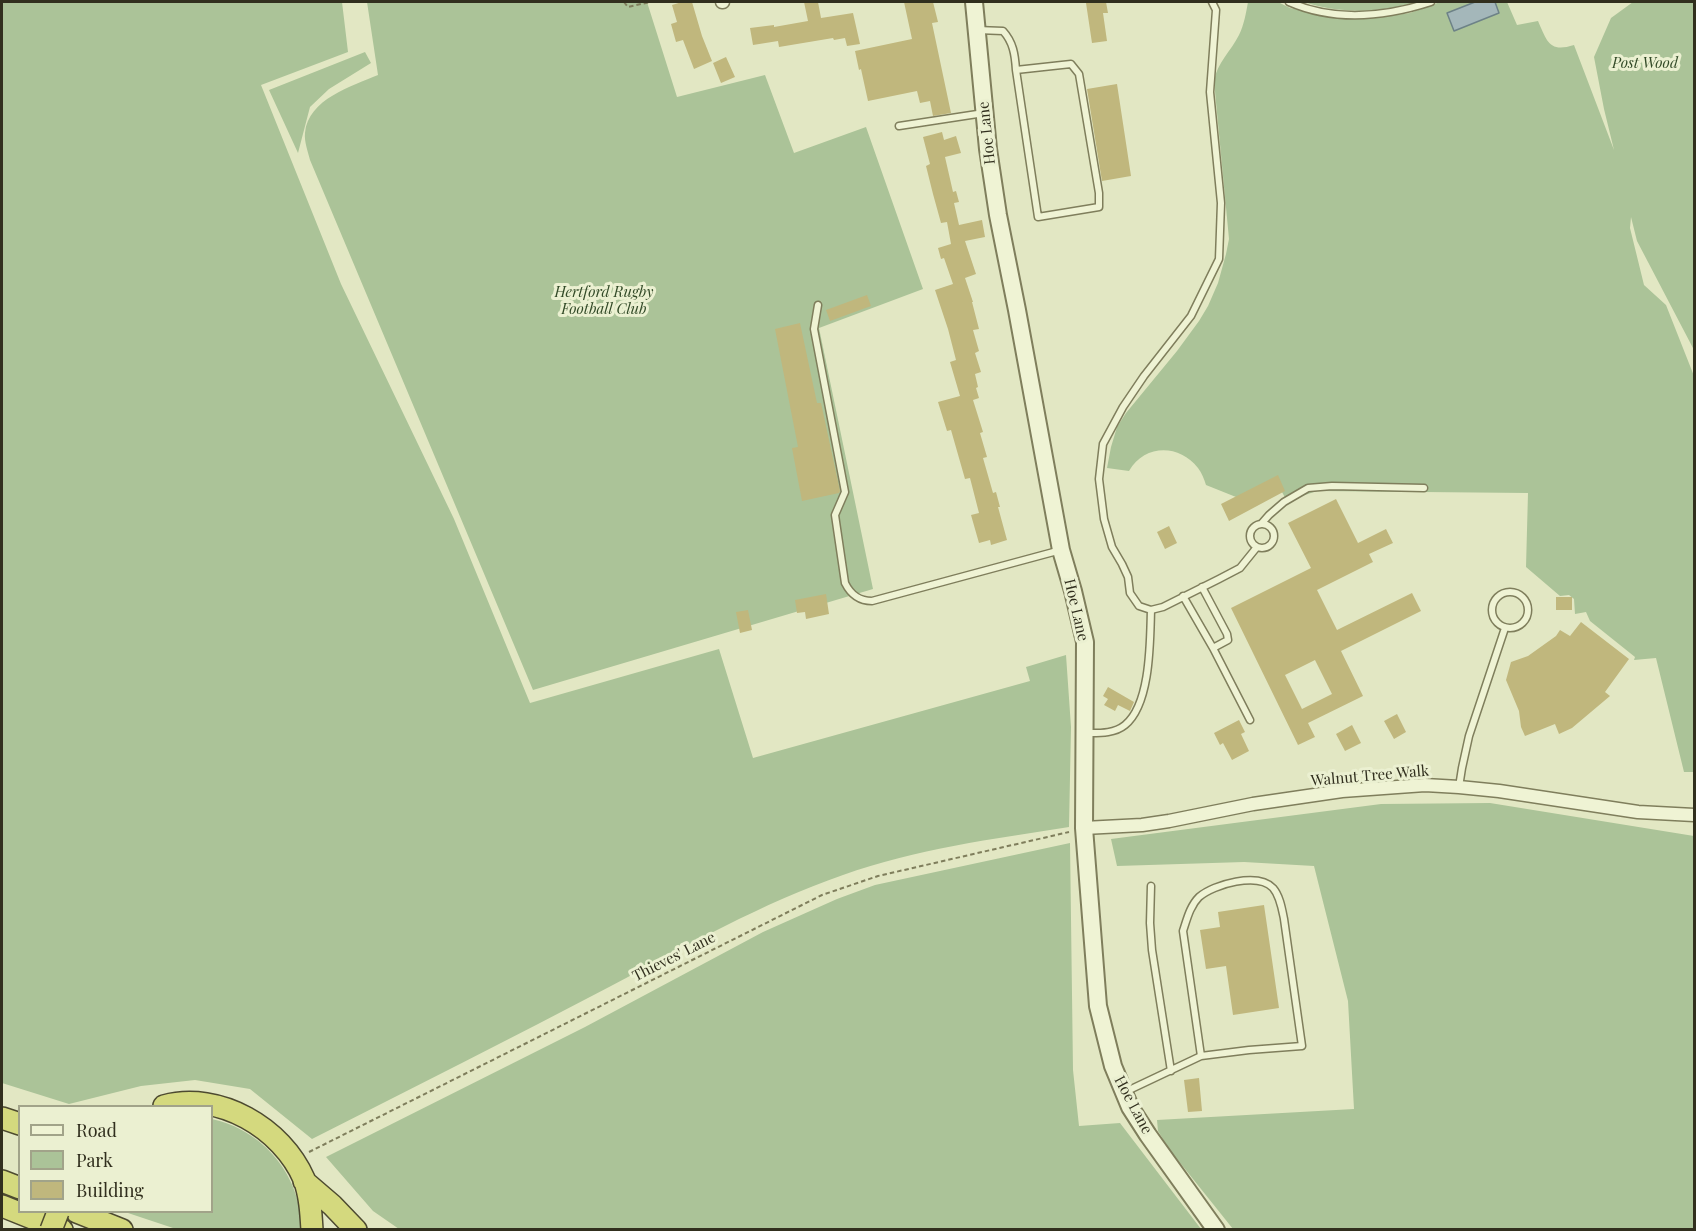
<!DOCTYPE html>
<html>
<head>
<meta charset="utf-8">
<style>
	body { margin:0 }
	#map { position:relative; width:1696px; height:1231px; overflow:hidden; background:#e2e7c3; font-family:"Playfair Display",serif }
	canvas { display:block }
	.frame { position:absolute; inset:0; border:3px solid #312f1e; pointer-events:none }
	.legend { position:absolute; left:18px; top:1105px; width:195px; height:108px; box-sizing:border-box; background:#ebf0d1; border:2px solid #a1a389; margin:0; padding:8px 10px; list-style:none; font-size:18px; color:#312f1e }
	.legend li { display:flex; align-items:center; gap:12px; height:30px }
	.legend b { width:30px; border:2px solid #a1a389 }
</style>
</head>
<body>
<div id="map">
<canvas width="1696" height="1231"></canvas>
<div class="frame"></div>
<ul class="legend">
<li><b style="height:8px;background:#eff3d4"></b>Road</li>
<li><b style="height:16px;background:#abc398"></b>Park</li>
<li><b style="height:16px;background:#c0b77d"></b>Building</li>
</ul>
</div>
<script>
const ctx = document.querySelector('canvas').getContext('2d');
ctx.lineJoin = 'round';
function fillPath(path, color) { ctx.fillStyle = color; ctx.fill(path, 'evenodd'); }
function strokePath(path, color, width, dash) { ctx.strokeStyle = color; ctx.lineWidth = width; ctx.lineCap = dash ? 'butt' : 'round'; ctx.setLineDash(dash || []); ctx.stroke(path); }
function drawText(font, color, halo, rows, align = 'center') {
  ctx.font = font + ' "Playfair Display",serif'; ctx.lineWidth = 6; ctx.setLineDash([]); ctx.textBaseline = 'middle'; ctx.strokeStyle = halo; ctx.fillStyle = color; for (const [text, x, y, turn = 0] of rows) {
    ctx.save(); ctx.translate(x, y); ctx.rotate((+turn || 0) * Math.PI / 180); ctx.textAlign = isNaN(turn) ? turn : align; if (halo) ctx.strokeText(text, 0, 0); ctx.fillText(text, 0, 0); ctx.restore();
  }
}
fillPath(new Path2D(`
	M2 2H342L348 52 261 85 341 284 454 519 530 703 719 649 753 758 1030 681 1026 667 1066 655 1071 727 1069 827C993 839 916 849 843 875 762 903 687 946 611 986 512 1038 412 1088 312 1139L250 1089 195 1080 141 1086 69 1104 2 1083Z
	M367 2H647L677 97 765 75 794 153 866 127 923 289 819 328 873 589 533 690 310 160C308 152 304 141 305 133 308 99 352 86 378 75Z
	M1248 2H1278L1290 8 1334 18H1375L1410 13 1440 2H1507L1517 25 1538 21C1547 41 1549 53 1574 45L1614 150 1604 109 1594 57 1611 18 1633 2H1694V350L1637 241 1631 217 1630 228 1644 285 1666 305 1694 376V772H1684L1656 658 1634 660 1635 657 1590 621 1586 612 1575 614 1574 599 1569 595 1560 596 1526 567 1528 493 1317 491 1287 501 1278 485 1246 501 1206 485C1204 479 1202 473 1198 468 1179 444 1145 444 1129 471L1107 468 1111 447 1117 427 1126 413 1177 351 1199 321 1208 306 1218 283 1226 254 1229 239 1214 81C1217 63 1231 51 1239 35 1244 25 1246 13 1248 2Z
	M1304 2H1416C1381 13 1339 14 1304 2Z
	M365 52 371 63 329 89 310 107 298 153 269 90Z
	M1490 803 1694 836V1229H1233L1169 1149 1158 1131 1157 1120 1354 1109 1348 1001 1314 866 1244 862 1117 866 1111 839 1381 804Z
	M1070 843 1073 1070 1079 1126 1120 1123 1201 1229H399L373 1211 326 1157 585 1027 763 932 837 899 875 885Z
	M212 1119C263 1130 302 1176 301 1229H176L125 1212H212Z`), '#abc398');
const water = new Path2D(`
	M1475 2H1495L1499 13 1454 31 1447 13Z`);
fillPath(water, '#a4b7ba');
strokePath(water, '#6d8287', 1.5);
fillPath(new Path2D(`
	M682 2H692L702 36 712 61 694 69 683 40 676 42 671 24 677 22 672 5Z
	M804 2H818L821 18 853 13 860 44 847 46 845 38 834 40 833 38 779 47 778 41 753 45 750 28 774 25V27L808 21Z
	M904 2H933L938 22 932 23 951 113 933 116 930 101 920 103 917 91 868 101 861 69 859 70 855 51 912 39Z
	M1095 2H1106L1108 13H1103L1107 41 1092 43 1086 3Z
	M726 57 735 77 721 83 713 63Z
	M1117 84 1131 176 1102 181 1087 89Z
	M942 132 944 140 956 136 961 153 945 157 953 192 956 191 959 202 954 203 959 225 982 220 985 237 965 241 976 274 965 278 973 302H972L979 329 973 330 979 351 975 353 981 372 975 374 978 387 976 388 979 398 973 400 983 432 980 433 987 457 983 458 993 493 996 492 1000 507H998L1007 540 991 545 990 540 979 543 971 515 979 513 970 478 965 479 951 430 947 431 938 402 960 396 950 362 956 360 948 329 935 290 953 284 944 258 941 259 938 248 951 244 947 222 941 223 933 194 926 166 930 164 923 137Z
	M867 295 871 306 830 321 826 310Z
	M800 323 817 403H821L840 491 839 493 802 501 792 448 798 447 775 329Z
	M1278 475 1285 491 1229 521 1221 504Z
	M1336 499 1358 543 1386 529 1393 543 1369 554 1373 562 1317 590 1337 630 1412 593 1421 611 1341 651 1363 696 1308 723 1315 737 1298 745 1231 608 1311 568 1288 523ZM1315 660 1332 694 1302 709 1285 675Z
	M1169 526 1177 543 1165 549 1157 532Z
	M826 594 829 614 806 619 805 612 797 613 795 600Z
	M1556 597H1572V610H1556Z
	M748 610 752 630 740 633 736 612Z
	M1581 622 1629 659 1605 692 1610 696 1572 728 1559 734 1555 724 1525 736 1521 727 1519 711 1506 680 1511 662 1528 656 1556 636 1560 630 1570 636Z
	M1108 687 1134 702 1130 711 1118 705 1115 711 1104 705 1108 699 1103 696Z
	M1397 714 1406 732 1394 739 1384 721Z
	M1239 720 1245 732 1241 734 1249 751 1232 760 1223 743 1220 745 1214 733Z
	M1352 725 1361 743 1345 751 1336 734Z
	M1264 905 1279 1008 1233 1015 1226 966 1206 969 1200 930 1220 927 1218 912Z
	M1199 1078 1202 1111 1188 1112 1184 1080Z`), '#c0b77d');
const service = new Path2D(`
	M1212 2 1216 10 1210 92 1221 203 1219 259 1191 316 1144 376 1123 407 1103 444 1099 479 1104 519 1112 547 1122 564 1128 577 1130 593 1139 606 1151 610 1163 607 1219 579 1240 568 1257 547
	M1289 2C1335 22 1385 17 1431 2
	M977 30 1003 31C1013 42 1015 54 1016 70L1038 217 1099 207V193L1079 74 1071 64 1016 70
	M899 126 984 113
	M818 305 814 329 845 492 835 515 845 583C851 595 859 601 872 601L1061 550
	M1262 523 1269 515 1284 502 1308 488 1332 486 1424 488
	M1250 536a12 12 0 1 1 24 0a12 12 0 1 1-24 0Z
	M1202 587 1227 634 1228 640 1213 648
	M1492 610a18 18 0 1 1 36 0a18 18 0 1 1-36 0Z
	M1183 596 1213 648 1250 720
	M1085 733C1099 733 1114 734 1125 725 1151 704 1150 640 1151 610
	M1459 787 1462 768 1469 736 1505 628
	M1151 886 1150 923 1152 950 1171 1071
	M1127 1091 1201 1056 1183 931C1187 919 1190 906 1199 897 1214 884 1258 872 1273 888 1280 896 1282 909 1284 919L1302 1046 1249 1050 1201 1056`);
const minor = new Path2D(`
	M722 2H723
	M1084 828 1142 825 1169 821 1253 804 1342 791 1425 785 1459 787 1499 791 1638 812 1694 815`);
const tertiary = new Path2D(`
	M974 2 988 149 998 215 1017 310 1061 550 1073 591 1085 642 1084 828 1098 1006 1113 1066 1130 1107 1148 1135 1216 1230`);
const trunk = new Path2D(`
	M164 1106C219 1091 282 1128 304 1179 310 1195 311 1213 312 1230
	M2 1118 20 1124
	M2 1181 20 1188
	M304 1181 332 1205 356 1230
	M2 1206 62 1230
	M77 1212 122 1230`);
strokePath(service, '#7f7e5c', 9);
strokePath(minor, '#7f7e5c', 15);
strokePath(tertiary, '#7f7e5c', 20);
strokePath(trunk, '#4d4a30', 24);
strokePath(new Path2D(`
	M624 2 628 7 650 2
	M309 1152 822 895 878 876 1069 832`), '#7f7e5c', 2, [4.5, 3]);
strokePath(service, '#eff3d4', 6);
strokePath(minor, '#eff3d4', 12);
strokePath(tertiary, '#eff3d4', 16);
strokePath(trunk, '#d4d97e', 21);
const trunkBridge = new Path2D(`
	M51 1230 58 1212`);
strokePath(trunkBridge, '#4d4a30', 24, []);
strokePath(trunkBridge, '#d4d97e', 21);
drawText('italic 15px', '#324a27', '#ebf0d1', [
	["Post Wood",1645,63],
	["Hertford Rugby",604,292],
	["Football Club",604,309]
]);
drawText('15px', '#312f1e', '#ebf0d1', [
	["Hoe Lane",987,133,-96],
	["Hoe Lane",1076,610,77],
	["Walnut Tree Walk",1370,776,-5],
	["Thieves' Lane",674,957,-27],
	["Hoe Lane",1133,1105,62]
]);
</script>
</body>
</html>
